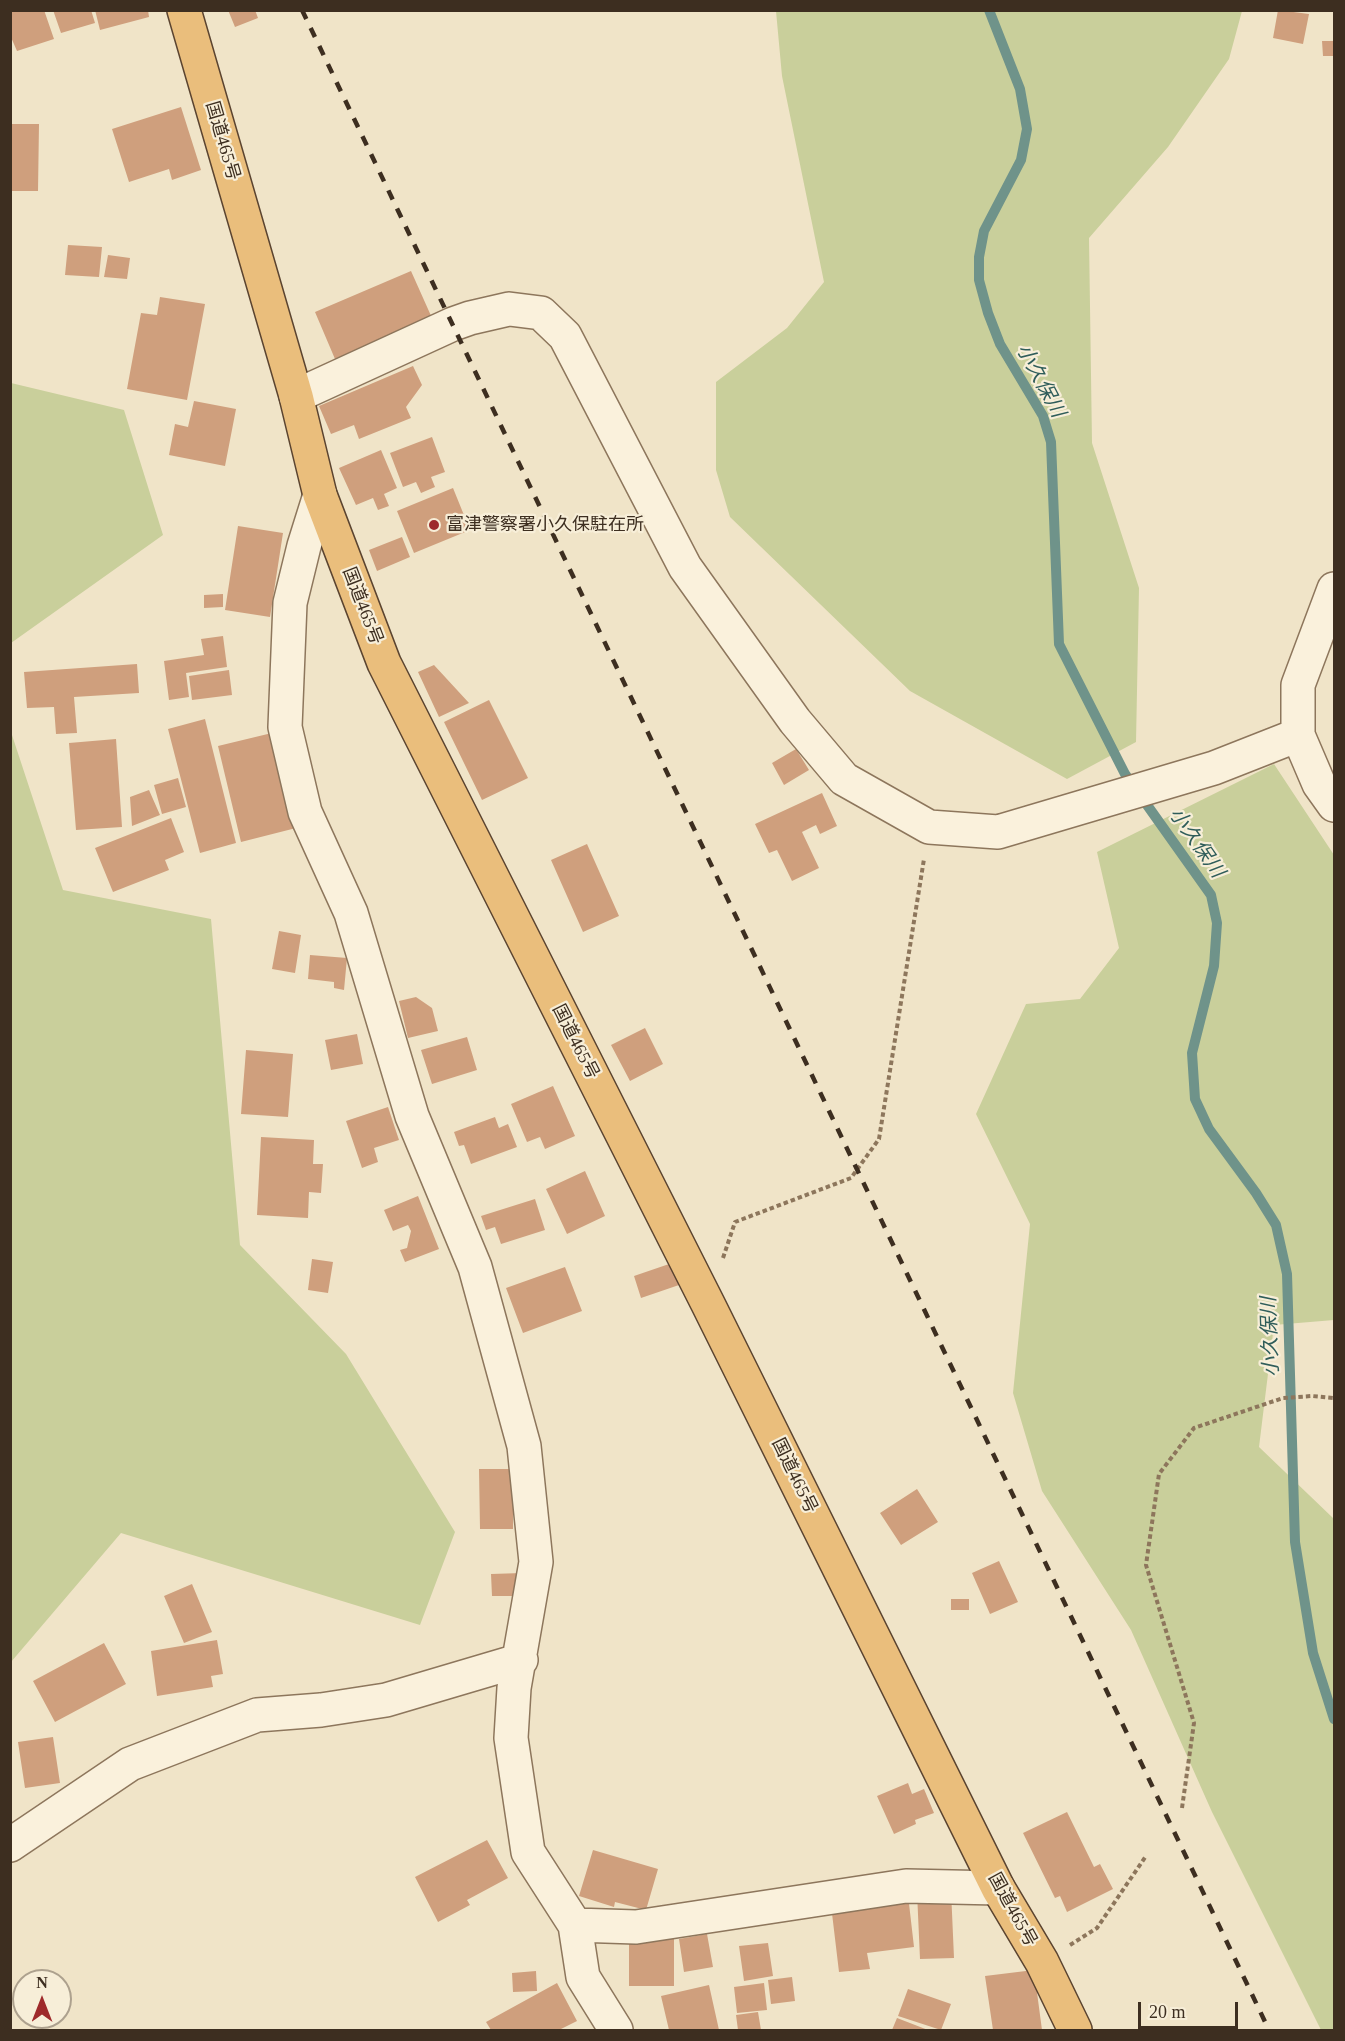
<!DOCTYPE html>
<html>
<head>
<meta charset="utf-8">
<style>
	body { margin:0 }
	#map { position:relative; width:1345px; height:2041px; overflow:hidden; background:#f0e4c8; font-family:"Times New Roman",serif }
	canvas { display:block }
	.frame { position:absolute; inset:0; border:12px solid #3d2e20; pointer-events:none }
	.north { position:absolute; left:12px; top:1969px; width:60px; height:60px; box-sizing:border-box; background:#f7eed8; border:2px solid #ada18e; border-radius:50%; rotate:0deg; font-size:16px; font-weight:700; line-height:24px; text-align:center; color:#3d2e20 }
	.north::after { content:''; display:block; margin:auto; width:21px; height:27px; background:#9e2a2b; clip-path:polygon(50% 0,100% 100%,50% 72%,0 100%) }
	.scale { position:absolute; left:1138px; top:2002px; width:100px; height:27px; box-sizing:border-box; border:3px solid #3d2e20; border-top:0; padding-left:8px; font-size:18px; line-height:21px; white-space:nowrap; color:#3d2e20; -webkit-text-stroke:4px #f7eed8; paint-order:stroke }
</style>
</head>
<body>
<div id="map">
<canvas width="1345" height="2041"></canvas>
<div class="frame"></div>
<div class="north">N</div>
<div class="scale">20 m</div>
</div>
<script>
const ctx = document.querySelector('canvas').getContext('2d');
ctx.lineJoin = 'round';
function fillPath(path, color) { ctx.fillStyle = color; ctx.fill(path, 'evenodd'); }
function strokePath(path, color, width, dash) { ctx.strokeStyle = color; ctx.lineWidth = width; ctx.lineCap = dash ? 'butt' : 'round'; ctx.setLineDash(dash || []); ctx.stroke(path); }
function drawText(font, color, halo, rows, align = 'center') {
  ctx.font = font + ' "Times New Roman","Noto Sans JP",serif'; ctx.lineWidth = 4.5; ctx.setLineDash([]); ctx.textBaseline = 'middle'; ctx.strokeStyle = halo; ctx.fillStyle = color; for (const [text, x, y, turn = 0] of rows) {
    ctx.save(); ctx.translate(x, y); ctx.rotate((+turn || 0) * Math.PI / 180); ctx.textAlign = isNaN(turn) ? turn : align; if (halo) ctx.strokeText(text, 0, 0); ctx.fillText(text, 0, 0); ctx.restore();
  }
}
fillPath(new Path2D(`
	M776 11H1242L1229 59 1168 147 1089 238 1092 443 1139 588 1136 742 1067 779 910 691 730 517 716 470V382L787 328 824 282 782 76Z
	M11 383 124 410 163 535 11 643Z
	M11 732 63 890 211 919 240 1245 346 1354 455 1532 420 1625 121 1533 11 1662Z
	M1274 764 1334 855V1320L1274 1325 1259 1447 1333 1518 1334 1529V2030H1321L1212 1812 1131 1630 1042 1491 1013 1393 1030 1224 976 1114 1026 1004 1080 999 1119 948 1097 852Z`), '#c9cf9b');
strokePath(new Path2D(`
	M989 10 1020 89 1027 129 1021 160 984 231 979 257V280L988 313 1000 344 1043 416 1051 442 1059 644 1125 774 1211 895 1217 923 1214 966 1192 1053 1195 1099 1209 1129 1256 1193 1276 1225 1287 1274 1295 1542 1313 1653 1334 1719`), '#6f938a', 10);
fillPath(new Path2D(`
	M10 10H44L54 39 17 51 10 35Z
	M53 10H91L95 23 61 33Z
	M95 10H148L149 17 100 30Z
	M228 10H255L258 18 235 27Z
	M1278 10 1309 14 1303 44 1273 38Z
	M1322 41H1334V56H1323Z
	M181 107 201 170 172 180 169 169 129 182 112 129Z
	M10 124H39L38 191H10Z
	M68 245 102 247 99 277 65 275Z
	M108 255 130 258 127 279 104 277Z
	M411 271 432 318 335 359 315 312Z
	M160 297 205 304 187 400 127 389 141 313 157 315Z
	M413 366 422 385 406 407 411 418 359 439 354 425 331 434 319 406Z
	M194 401 236 409 225 466 169 455 175 424 188 427Z
	M432 437 445 472 431 477 435 487 421 493 416 482 403 487 390 453Z
	M381 450 397 488 384 494 389 506 378 510 373 498 356 505 339 468Z
	M453 488 470 530 414 553 397 511Z
	M238 526 283 533 270 617 225 610Z
	M402 537 410 557 377 571 369 550Z
	M223 594V607L204 608V595Z
	M223 636 227 667 186 673 189 697 169 700 164 661 204 655 201 639Z
	M137 664 139 693 74 697 77 733 56 734 54 707 27 708 24 672Z
	M434 665 469 703 439 717 418 672Z
	M229 670 232 695 192 700 189 676Z
	M489 700 528 778 482 800 444 722Z
	M205 719 236 843 200 853 168 729Z
	M276 732 300 827 241 842 218 746Z
	M116 739 122 827 76 830 69 743Z
	M796 749 809 770 784 785 772 763Z
	M178 778 186 807 162 814 154 785Z
	M149 790 160 815 132 826 130 797Z
	M822 793 837 826 820 834 816 825 802 832 819 868 792 881 777 850 769 853 755 824Z
	M171 818 184 852 165 860 169 870 113 892 95 848Z
	M587 844 619 916 583 932 551 860Z
	M279 931 301 935 295 973 272 969Z
	M310 955 347 958 344 990 334 988V982L308 979Z
	M416 997 432 1008 438 1031 408 1038 399 1001Z
	M645 1028 663 1064 630 1081 611 1045Z
	M357 1034 363 1064 331 1070 325 1040Z
	M467 1037 477 1070 432 1084 421 1050Z
	M246 1050 293 1054 288 1117 241 1114Z
	M553 1086 575 1136 545 1149 540 1137 527 1142 511 1104Z
	M388 1107 399 1140 374 1148 378 1162 362 1168 346 1121Z
	M495 1117 499 1128 508 1124 517 1147 471 1164 464 1145 459 1146 454 1132Z
	M261 1137 314 1140 313 1164H323L321 1193 309 1192 308 1218 257 1215Z
	M585 1171 605 1216 567 1234 546 1189Z
	M418 1196 439 1249 405 1262 400 1250 407 1248 411 1231 408 1225 393 1231 384 1210Z
	M535 1199 545 1230 501 1244 495 1227 486 1230 481 1216Z
	M312 1259 333 1262 328 1293 308 1290Z
	M672 1263 679 1285 641 1298 634 1276Z
	M565 1267 582 1311 523 1333 506 1288Z
	M479 1469H513V1529H480Z
	M917 1489 938 1522 901 1545 880 1513Z
	M999 1561 1018 1602 990 1614 972 1573Z
	M522 1573V1596H492L491 1574Z
	M192 1584 212 1632 184 1643 164 1596Z
	M951 1599H969V1610H951Z
	M217 1640 223 1674 211 1676 213 1687 157 1696 151 1651Z
	M104 1643 126 1684 55 1722 33 1681Z
	M53 1737 60 1783 25 1788 18 1742Z
	M908 1783 912 1794 924 1789 934 1813 915 1820 916 1824 894 1834 877 1796Z
	M1067 1812 1094 1867 1100 1864 1113 1889 1067 1912 1060 1896 1055 1898 1023 1833Z
	M487 1840 508 1878 467 1900 470 1905 438 1922 415 1877Z
	M593 1850 658 1869 646 1910 615 1902 614 1907 579 1896Z
	M951 1890 954 1958 920 1959 917 1892Z
	M908 1895 914 1947 867 1953 870 1969 839 1972 831 1905Z
	M707 1934 713 1967 684 1972 679 1939Z
	M629 1936H674V1986H629Z
	M768 1943 773 1976 744 1981 739 1946Z
	M1034 1970 1042 2030H993L985 1976Z
	M536 1971 537 1991 513 1992 512 1973Z
	M792 1977 795 2001 771 2004 768 1980Z
	M557 1983 577 2021 559 2030H491L486 2022Z
	M764 1983 767 2010 737 2013 734 1987Z
	M709 1985 719 2030H669L661 1996Z
	M908 1989 951 2004 941 2030 898 2016Z
	M758 2012 761 2030H738L736 2015Z
	M897 2018 928 2030H892Z`), '#cf9f7d');
const minor = new Path2D(`
	M296 396 453 324 470 318 509 309 541 313 565 336 685 567 795 721 844 779 929 827 998 832 1214 768 1298 735
	M320 495 304 546 290 603 285 727 305 812 351 913 412 1116 475 1267 524 1446 536 1562 514 1688 511 1738 528 1852 575 1925 636 1927 906 1886 998 1888
	M1334 589 1298 685V735L1319 784 1334 805
	M10 1845 130 1764 257 1715 321 1710 386 1700 521 1660
	M575 1925 583 1977 616 2030`);
const trunk = new Path2D(`
	M184 10 296 396 320 495 384 663 708 1304 998 1888 1042 1962 1075 2030`);
strokePath(minor, '#8d765c', 36);
strokePath(trunk, '#5b4430', 36);
strokePath(new Path2D(`
	M723 1258 735 1222 851 1178 879 1139 924 859
	M1182 1808 1194 1723 1146 1565 1159 1474 1194 1428 1283 1398 1312 1396 1334 1398
	M1070 1945 1097 1928 1146 1856`), '#8d765c', 4, [4.5, 3]);
strokePath(minor, '#faf1dc', 33);
strokePath(trunk, '#eabe7c', 33);
strokePath(new Path2D(`
	M302 10 1269 2030`), '#3d2e20', 4.5, [10, 10]);
for (const [x, y, r, color] of [
	[434,525,6,"#9e2a2b"]
]) { const dot = new Path2D(); dot.arc(x, y, r, 0, 2 * Math.PI); ctx.fillStyle = color; ctx.fill(dot); strokePath(dot, '#f7eed8', 2); }
drawText('18px', '#3d2e20', '#f7eed8', [
	["国道465号",222,141,74],
	["国道465号",362,606,69],
	["国道465号",575,1042,63],
	["国道465号",794,1476,64],
	["国道465号",1012,1910,61]
]);
drawText('18px', '#3d2e20', '#f7eed8', [
	["富津警察署小久保駐在所",446,525]
], 'left');
drawText('italic 20px', '#2f5d5a', '#f7eed8', [
	["小久保川",1040,381,62],
	["小久保川",1196,843,55],
	["小久保川",1271,1337,-92]
]);
</script>
</body>
</html>
